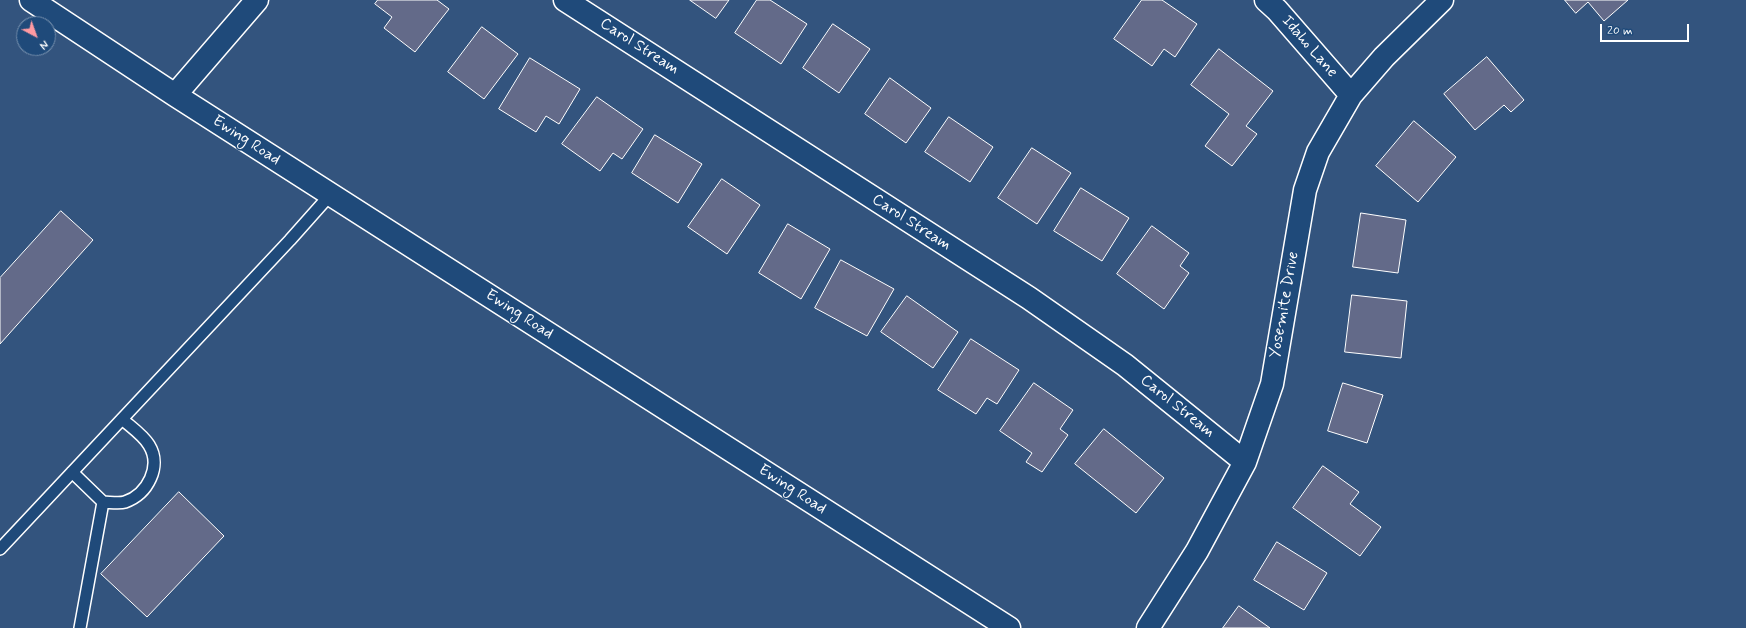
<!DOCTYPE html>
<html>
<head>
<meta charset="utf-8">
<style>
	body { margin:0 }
	#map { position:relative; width:1746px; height:628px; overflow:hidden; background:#33547e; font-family:Mynerve,sans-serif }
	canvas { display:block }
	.north { position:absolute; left:16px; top:16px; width:40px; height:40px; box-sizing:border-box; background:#1f4a7a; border:1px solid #7992af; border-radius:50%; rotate:139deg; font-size:11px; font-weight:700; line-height:16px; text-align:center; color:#fff }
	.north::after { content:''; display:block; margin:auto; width:14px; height:18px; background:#ff9aa2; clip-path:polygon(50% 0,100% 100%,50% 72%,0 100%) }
	.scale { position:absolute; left:1600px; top:24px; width:89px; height:18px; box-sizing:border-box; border:2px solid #fff; border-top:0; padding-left:5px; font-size:12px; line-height:14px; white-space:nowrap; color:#fff; -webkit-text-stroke:3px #1f4a7a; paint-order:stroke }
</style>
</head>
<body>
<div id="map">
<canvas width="1746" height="628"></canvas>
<div class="north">N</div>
<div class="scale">20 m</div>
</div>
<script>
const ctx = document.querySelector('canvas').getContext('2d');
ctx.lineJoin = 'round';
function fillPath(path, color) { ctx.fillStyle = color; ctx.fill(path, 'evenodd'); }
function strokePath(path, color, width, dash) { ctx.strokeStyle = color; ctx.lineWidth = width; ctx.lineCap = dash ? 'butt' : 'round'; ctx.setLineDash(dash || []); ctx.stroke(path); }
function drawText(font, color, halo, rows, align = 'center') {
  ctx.font = font + ' Mynerve,sans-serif'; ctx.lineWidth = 3; ctx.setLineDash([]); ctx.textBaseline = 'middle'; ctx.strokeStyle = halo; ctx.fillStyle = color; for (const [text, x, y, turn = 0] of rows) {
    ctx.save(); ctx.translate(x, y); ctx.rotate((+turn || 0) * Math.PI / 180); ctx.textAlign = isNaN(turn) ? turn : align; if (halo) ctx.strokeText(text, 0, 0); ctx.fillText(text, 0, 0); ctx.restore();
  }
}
const building = new Path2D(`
	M378 0H437L449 9 415 52 384 28 392 17 375 4Z
	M690 0H729L716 18Z
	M757 0H770L807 24 781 64 735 33Z
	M1142 0H1162L1197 24 1175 57 1164 49 1152 66 1114 39Z
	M1565 0H1628L1604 21 1588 2 1576 13Z
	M833 24 870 49 839 93 803 68Z
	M482 27 518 54 484 99 448 72Z
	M1219 49 1273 91 1246 126 1257 134 1232 166 1205 146 1229 114 1191 85Z
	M1487 57 1524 100 1511 112 1504 105 1475 130 1444 94Z
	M530 58 580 89 559 124 546 116 536 132 499 109Z
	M890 78 931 108 906 143 865 114Z
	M597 97 643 129 622 159 613 153 600 171 562 144Z
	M949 117 993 147 970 182 925 152Z
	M1414 121 1456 157 1418 202 1376 166Z
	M655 135 702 164 678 203 632 173Z
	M1032 148 1071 173 1037 224 998 198Z
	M722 179 760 205 727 254 688 227Z
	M1081 188 1129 218 1102 261 1054 231Z
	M61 211 93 240 0 344V278Z
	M1361 213 1406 220 1398 273 1353 267Z
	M788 224 830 249 801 299 759 273Z
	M1152 226 1189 253 1180 266 1189 273 1164 309 1117 274Z
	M841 260 894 289 867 336 815 308Z
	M1352 295 1407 301 1401 358 1345 352Z
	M907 296 958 332 933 368 881 332Z
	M971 339 1019 370 997 404 987 398 976 414 938 390Z
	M1034 383 1073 410 1060 429 1068 435 1042 472 1026 462 1032 453 1000 431Z
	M1343 383 1383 395 1367 443 1328 431Z
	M1104 429 1164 478 1136 513 1075 464Z
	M1323 466 1359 492 1350 504 1381 527 1360 556 1293 508Z
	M179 492 224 536 147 617 101 574Z
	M1277 542 1327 573 1304 610 1254 580Z
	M1239 606 1270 628H1223Z`);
fillPath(building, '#636a89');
strokePath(building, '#fff', 1);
const service = new Path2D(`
	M72 472 103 502 80 628
	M103 502C109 502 119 504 125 502 148 494 162 466 149 445 143 435 131 427 122 419
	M0 549 290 240 330 195`);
const minor = new Path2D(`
	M31 0 175 95 1009 628
	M565 0 1029 298 1125 365 1245 462
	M1266 0 1277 10 1351 95
	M175 95 257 0
	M1148 628 1197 551 1245 462 1272 384 1305 190 1318 152 1351 95 1384 57 1442 0`);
strokePath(service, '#fff', 14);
strokePath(minor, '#fff', 25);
strokePath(service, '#1f4a7a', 11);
strokePath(minor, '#1f4a7a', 22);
drawText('16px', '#fff', '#1f4a7a', [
	["Carol Stream",639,47,33],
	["Idaho Lane",1309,47,49],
	["Ewing Road",246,141,33],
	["Carol Stream",911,223,33],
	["Yosemite Drive",1285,305,-80],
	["Ewing Road",519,315,33],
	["Carol Stream",1177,407,39],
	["Ewing Road",792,490,33]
]);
</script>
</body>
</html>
